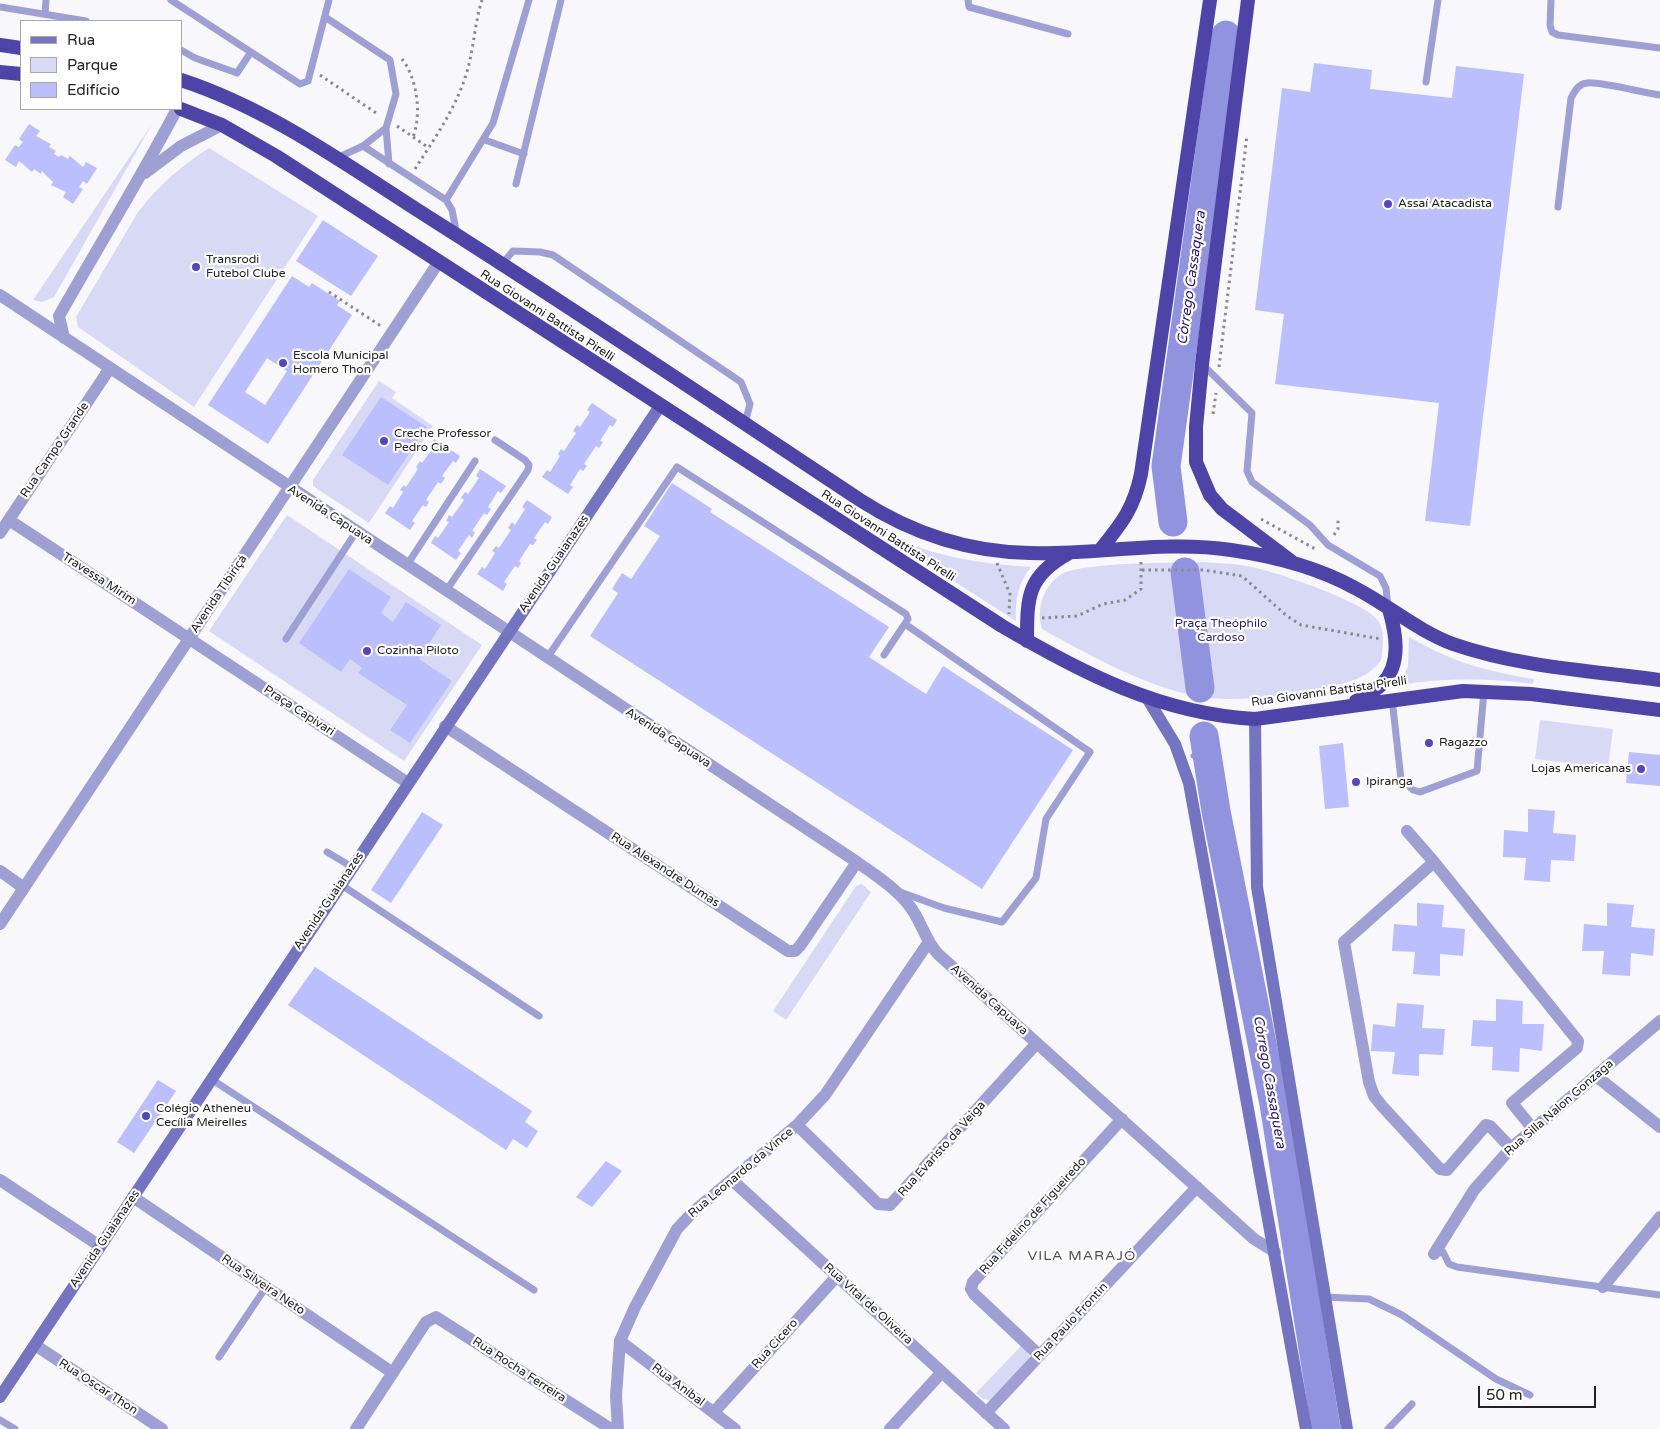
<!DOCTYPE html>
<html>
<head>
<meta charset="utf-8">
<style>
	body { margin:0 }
	#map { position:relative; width:1660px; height:1429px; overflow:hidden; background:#f7f7fc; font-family:"Varela Round",sans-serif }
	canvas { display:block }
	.legend { position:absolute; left:20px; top:20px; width:162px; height:90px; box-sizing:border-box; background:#fff; border:1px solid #a7a7a7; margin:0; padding:6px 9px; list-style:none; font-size:15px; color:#222224 }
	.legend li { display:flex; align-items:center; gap:10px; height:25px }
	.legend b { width:25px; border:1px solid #a7a7a7 }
	.scale { position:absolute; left:1478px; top:1386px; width:118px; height:22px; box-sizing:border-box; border:2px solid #222224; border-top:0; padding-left:6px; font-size:15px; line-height:18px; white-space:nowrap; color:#222224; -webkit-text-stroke:4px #fff; paint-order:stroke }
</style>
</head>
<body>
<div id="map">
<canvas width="1660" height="1429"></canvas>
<ul class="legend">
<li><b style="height:6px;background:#7474c0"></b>Rua</li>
<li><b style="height:14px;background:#d8daf5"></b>Parque</li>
<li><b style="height:14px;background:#bcbffd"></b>Edifício</li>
</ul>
<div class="scale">50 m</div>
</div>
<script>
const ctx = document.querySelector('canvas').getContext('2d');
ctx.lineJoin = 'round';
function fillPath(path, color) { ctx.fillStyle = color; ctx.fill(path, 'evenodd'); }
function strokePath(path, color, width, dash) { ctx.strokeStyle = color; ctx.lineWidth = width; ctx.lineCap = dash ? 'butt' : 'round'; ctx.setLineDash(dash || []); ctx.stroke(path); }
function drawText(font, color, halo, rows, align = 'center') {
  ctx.font = font + ' "Varela Round",sans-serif'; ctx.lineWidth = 4.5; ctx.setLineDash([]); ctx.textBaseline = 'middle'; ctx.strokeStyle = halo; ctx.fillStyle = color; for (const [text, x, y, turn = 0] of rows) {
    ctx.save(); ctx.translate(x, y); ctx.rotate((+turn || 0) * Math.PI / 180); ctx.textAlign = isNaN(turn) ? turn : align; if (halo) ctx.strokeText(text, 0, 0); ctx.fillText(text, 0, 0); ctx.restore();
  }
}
fillPath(new Path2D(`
	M152 124 54 297 42 302 33 300Z
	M209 148 318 216 194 407 78 327 76 317 138 212C160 184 179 168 209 148Z
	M379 381 396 392 392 398 433 426 369 523 313 486V480Z
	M287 515 482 645 404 761 209 631Z
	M877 529C924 555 978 564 1031 567 1018 583 1015 600 1016 621L876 531Z
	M1198 562C1216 563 1234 563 1251 567 1274 571 1369 603 1379 622 1385 633 1383 648 1381 660 1367 681 1340 684 1317 689 1279 696 1234 703 1196 696 1141 685 1090 655 1042 629 1036 610 1043 587 1060 575 1080 562 1170 563 1198 562Z
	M1409 637C1453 662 1484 671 1534 679L1533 684C1488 678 1444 678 1399 685L1408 666Z
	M1540 720 1613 729 1608 768 1535 759Z
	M862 884 871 892 786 1020 773 1011 856 886Z
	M1022 1345 1029 1352 1030 1360 990 1400 983 1399 976 1393Z`), '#d8daf5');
strokePath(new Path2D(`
	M1193 756 1205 753`), '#9293de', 5);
strokePath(new Path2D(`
	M1173 522 1166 466 1226 35
	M1185 572 1200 688
	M1204 736 1216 811 1274 1104 1326 1429`), '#9293de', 29);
fillPath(new Path2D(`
	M1314 63 1372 70 1370 89 1452 98 1456 66 1524 74 1470 526 1425 521 1439 403 1275 384 1284 314 1255 310 1282 88 1310 92Z
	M29 124 40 131 36 136 51 144 49 147 56 151 54 154 59 157 61 155 68 159 70 156 83 167 86 162 97 168 87 184 83 181 79 187 83 189 73 204 63 197 66 192 51 185 53 182 42 171 41 174 34 169 32 172 19 161 16 167 5 160 15 145 19 147 23 142 19 139Z
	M323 220 378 256 351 296 296 261Z
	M292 276 309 287 312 283 340 301 337 305 352 315 268 444 208 405ZM267 358 287 371 265 405 245 392Z
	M381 397 427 427 388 485 342 455Z
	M592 403 617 420 613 427 610 425 600 441 603 442 599 448 596 446 584 464 587 466 583 471 580 469 570 485 573 487 568 494 542 477 547 470 550 472 560 456 558 454 561 449 564 451 576 433 573 431 577 425 580 427 590 412 587 410Z
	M434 439 460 456 456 463 453 461 442 476 445 478 441 484 438 482 426 500 429 502 426 507 423 505 412 521 415 523 410 530 385 513 390 506 393 508 403 492 400 490 404 485 406 487 418 469 416 467 420 461 422 463 433 448 430 446Z
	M480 469 506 486 501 493 498 491 488 507 491 509 487 515 484 513 472 531 475 532 472 538 469 535 458 551 461 553 456 560 431 543 435 536 438 538 449 522 446 521 449 515 452 517 464 500 461 498 465 492 468 494 479 478 476 476Z
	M672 483 712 509 710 512 889 627 869 657 926 694 943 666 1073 750 982 889 590 636 618 593 612 589 622 573 631 579 660 536 644 526Z
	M527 500 552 517 548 524 545 522 534 538 537 540 533 545 530 544 519 561 521 563 518 568 515 566 504 582 507 584 503 591 477 574 482 567 485 569 495 553 492 551 496 546 499 548 511 530 508 528 512 522 515 525 525 509 522 507Z
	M349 569 391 597 381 613 393 622 406 602 441 625 419 659 452 681 410 743 390 730 407 705 358 673 362 668 350 659 341 672 299 643Z
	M1343 743 1349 807 1325 809 1319 746Z
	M1629 752 1660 755V786L1626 783Z
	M1528 809 1555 811 1553 833 1576 835 1574 861 1551 860 1550 882 1524 880 1526 858 1503 857 1504 830 1528 832Z
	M422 812 443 825 391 903 371 890Z
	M1417 903 1444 905 1442 927 1465 929 1463 956 1440 954V976L1413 974 1415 952 1392 951 1394 924 1417 926Z
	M1607 903 1634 905 1631 927 1655 929 1653 956 1631 953 1630 976 1602 974 1604 951H1582L1584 924 1607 926Z
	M315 967 532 1111 525 1122 538 1131 527 1148 513 1139 506 1150 288 1005Z
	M1496 999 1523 1001 1522 1024H1544L1542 1051 1520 1048 1519 1072 1492 1070 1493 1047 1471 1046 1473 1020 1496 1021Z
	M1397 1003 1424 1005 1422 1028 1445 1029 1443 1055 1419 1054V1076L1392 1074 1395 1052 1371 1051 1373 1024 1395 1027Z
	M158 1080 176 1091 134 1153 117 1142Z
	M606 1161 622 1171 592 1207 576 1197Z`), '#bcbffd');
strokePath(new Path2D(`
	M402 59C417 78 422 114 413 137
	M320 75 379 115
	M397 126 429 148
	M415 169C434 139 455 110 466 75 474 50 474 25 482 0
	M329 292 381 326
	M1219 367 1247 135
	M1213 414 1216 393
	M1261 519 1317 550
	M1334 535 1338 529V519
	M997 563 1010 594 1009 614
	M1142 570H1203L1242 576 1287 616 1301 625 1381 639
	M1042 618 1077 616 1103 604 1125 600 1141 589V562`), '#8a8a8d', 3, [2.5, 4]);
strokePath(new Path2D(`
	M171 0 300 84 308 81 329 0
	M968 0 969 7 1068 34
	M1551 0 1550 25 1552 32 1558 35 1660 48
	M0 7 86 21
	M45 14 46 0
	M325 17 390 60 396 94 386 128 389 164
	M181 50 195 58 237 73 251 52
	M1426 82 1438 0
	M485 140 524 154
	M363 146 386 128
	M337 158 363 146 446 200 452 210 457 235
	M516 184 561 0
	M446 200 493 123 529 0
	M1558 207 1571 98C1575 91 1578 84 1587 83 1598 81 1645 93 1660 95
	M502 264 513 251 540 252 553 255 741 382 750 404 745 423
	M1203 365 1252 413 1247 471 1252 482 1310 525 1328 545 1380 576 1386 588 1388 607
	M407 565 475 461
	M446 591 528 470 529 465 525 460 495 440
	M286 639 356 532
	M547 658 677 467 906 614 908 619 884 655
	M1392 699 1401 779 1413 790 1420 792 1477 771 1484 691
	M327 852 352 867
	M340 884 539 1016
	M900 892 944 908 1002 922 1036 878 1046 819 1090 752 905 624
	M211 1079 534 1290
	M1434 1254 1443 1252 1449 1264 1457 1267 1660 1295
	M1324 1297 1369 1299 1402 1315 1496 1379 1530 1395
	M219 1357 266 1287
	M0 1420 15 1429
	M1388 1429 1412 1404`), '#9ea0d4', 7);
strokePath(new Path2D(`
	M9 520 408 783
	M0 533 110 368
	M508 631 857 862C875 875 894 887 908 904 921 919 924 939 938 954L1254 1239 1275 1252
	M445 726 788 951H795L800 946 857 862
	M1407 831 1434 862 1578 1041 1577 1048 1512 1103 1533 1129
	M1434 862 1344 942 1369 1082 1374 1096 1382 1106 1440 1169 1447 1170 1486 1125 1490 1126 1511 1148
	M0 871 24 888
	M0 924 438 263
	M1596 1076 1660 1127
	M797 1125 878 1204 890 1205 1037 1043
	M0 1180 100 1246
	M732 1180 1004 1429
	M133 1197 393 1373
	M1434 1254 1474 1190 1511 1148 1660 1021
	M1603 1287 1660 1217
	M620 1341 735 1429
	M35 1345 162 1429
	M1039 1355 974 1294 971 1289 973 1282 1122 1119
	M714 1412 837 1276
	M986 1413 1197 1187
	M356 1429 426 1322 436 1317 611 1429
	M618 1429 616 1396 620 1341 635 1307 677 1229 693 1212 797 1125 825 1095 928 943
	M890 1429 942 1372`), '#9ea0d4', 12);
strokePath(new Path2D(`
	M145 173 181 146 222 125
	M0 295 508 631
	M64 338 59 316C98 247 140 179 177 109`), '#9ea0d4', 12);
strokePath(new Path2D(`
	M1147 698 1175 744 1189 783 1306 1429
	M1255 719 1257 887 1347 1429
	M0 1397 660 406`), '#7474c0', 12);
strokePath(new Path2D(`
	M1248 0 1202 364 1196 427V462L1210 495 1222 509 1291 561
	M0 45 21 48
	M0 72 21 74
	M181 80C273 110 352 169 433 220 577 311 718 406 860 500 911 533 968 552 1030 553 1097 555 1164 540 1231 550 1273 556 1317 567 1355 588 1388 605 1418 631 1453 644 1519 667 1592 671 1660 680
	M181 109 222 125 276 156 1002 626C1082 673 1161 714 1255 719L1463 691 1531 694 1660 710
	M1101 549C1122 523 1134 508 1141 474L1210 0
	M1027 641C1027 597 1027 576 1069 553
	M1356 701C1364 696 1376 691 1382 684 1402 664 1396 633 1389 609`), '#4e44a8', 14);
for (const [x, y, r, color] of [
	[1388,204,5,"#5447be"],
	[196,267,5,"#5447be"],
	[283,363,5,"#5447be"],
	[384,441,5,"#5447be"],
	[367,651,5,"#5447be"],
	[1429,743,5,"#5447be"],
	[1641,769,5,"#5447be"],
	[1356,782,5,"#5447be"],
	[146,1116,5,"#5447be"]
]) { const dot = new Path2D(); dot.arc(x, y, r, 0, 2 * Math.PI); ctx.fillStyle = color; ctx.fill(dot); strokePath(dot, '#fff', 2); }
drawText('12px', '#222224', '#fff', [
	["Assaí Atacadista",1398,204],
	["Transrodi",206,260],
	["Futebol Clube",206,274],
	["Escola Municipal",293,356],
	["Homero Thon",293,370],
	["Creche Professor",394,434],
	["Pedro Cia",394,448],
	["Cozinha Piloto",377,651],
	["Ragazzo",1439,743],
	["Lojas Americanas",1631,769,"right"],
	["Ipiranga",1366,782],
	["Colégio Atheneu",156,1109],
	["Cecília Meirelles",156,1123]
], 'left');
drawText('12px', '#222224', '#fff', [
	["Rua Giovanni Battista Pirelli",547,316,33],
	["Rua Campo Grande",55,450,-56],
	["Avenida Capuava",330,515,33],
	["Rua Giovanni Battista Pirelli",888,536,33],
	["Avenida Guaianazes",554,564,-56],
	["Travessa Mirim",99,579,33],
	["Avenida Tibiriçá",219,594,-56],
	["Rua Giovanni Battista Pirelli",1329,692,-8],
	["Praça Capivari",299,711,33],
	["Avenida Capuava",668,738,33],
	["Rua Alexandre Dumas",665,870,33],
	["Avenida Guaianazes",329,901,-56],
	["Avenida Capuava",989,1000,42],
	["Rua Silla Nalon Gonzaga",1559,1108,-41],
	["Rua Evaristo da Veiga",942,1149,-48],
	["Rua Leonardo da Vince",741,1173,-40],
	["Rua Fidelino de Figueiredo",1033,1216,-48],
	["Avenida Guaianazes",105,1239,-56],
	["Rua Silveira Neto",263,1285,34],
	["Rua Vital de Oliveira",868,1304,42],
	["Rua Paulo Frontin",1071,1322,-47],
	["Rua Cícero",775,1344,-48],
	["Rua Rocha Ferreira",519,1370,33],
	["Rua Aníbal",678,1385,37],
	["Rua Oscar Thon",98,1387,33]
]);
drawText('12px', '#2c1e73', '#fff', [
	["Praça Theóphilo",1221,624],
	["Cardoso",1221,638]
]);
drawText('italic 14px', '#29196f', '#fff', [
	["Córrego Cassaquera",1192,278,-82],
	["Córrego Cassaquera",1269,1082,80]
]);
ctx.letterSpacing = '1px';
drawText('14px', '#4e4e52', '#fff', [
	["VILA MARAJÓ",1082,1256]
]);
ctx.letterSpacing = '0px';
</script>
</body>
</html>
